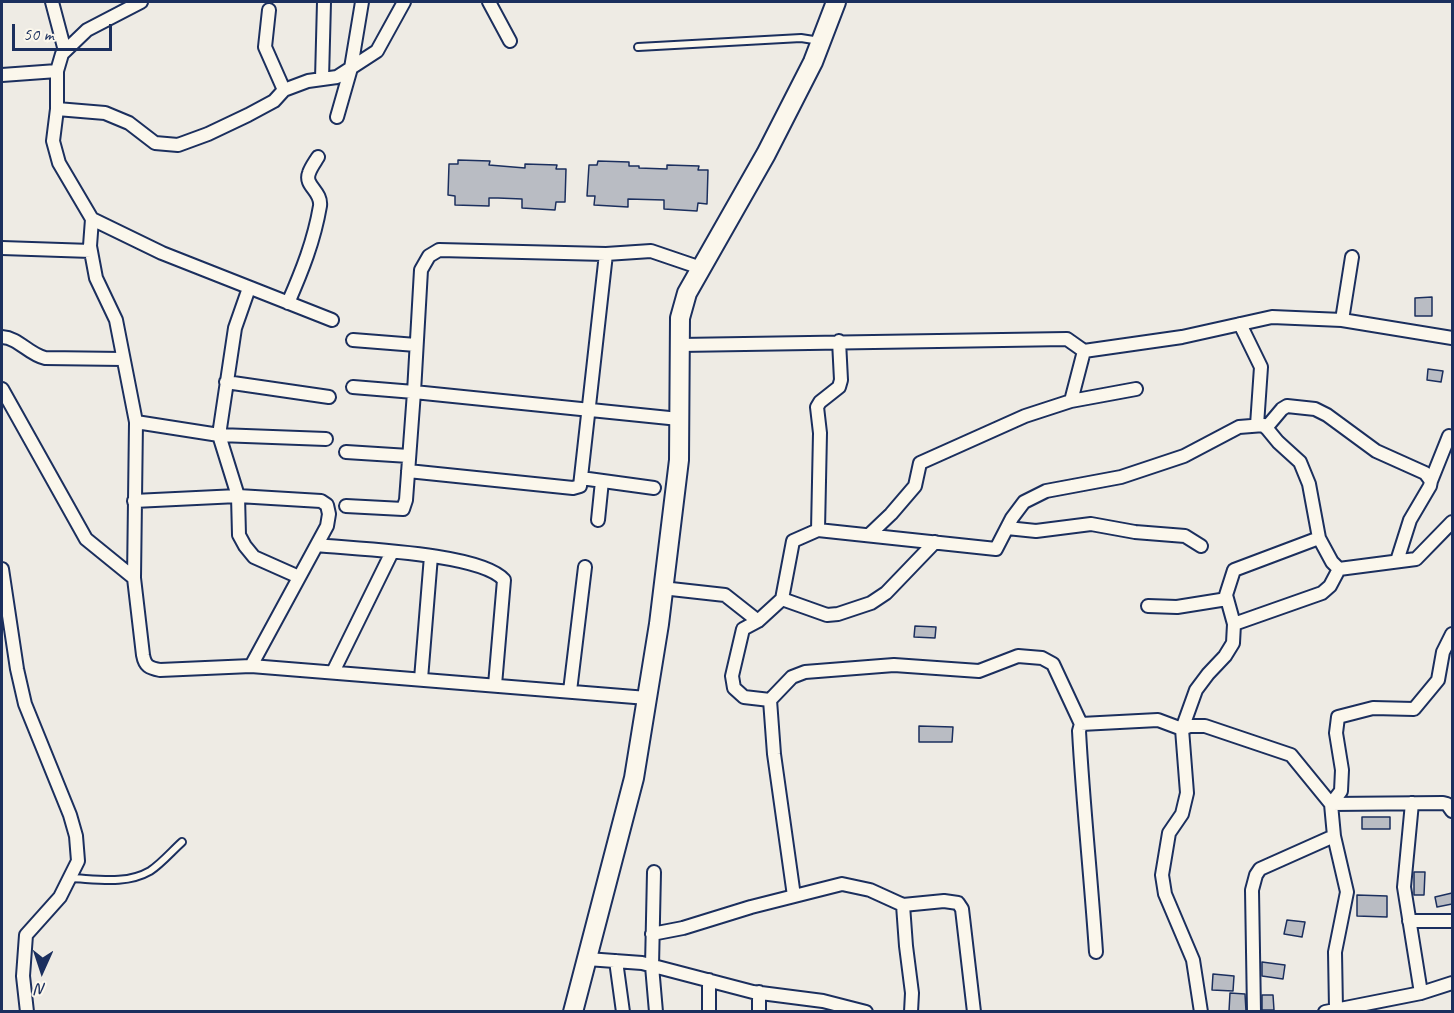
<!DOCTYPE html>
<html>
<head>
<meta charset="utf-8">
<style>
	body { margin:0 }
	#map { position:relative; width:1454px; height:1013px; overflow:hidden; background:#eeebe4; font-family:Caveat,sans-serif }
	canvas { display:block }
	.frame { position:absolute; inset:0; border:3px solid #1b2f5e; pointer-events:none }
	.north { position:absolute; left:12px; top:941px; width:60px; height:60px; -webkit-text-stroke:4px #fbf7ec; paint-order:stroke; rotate:183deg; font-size:16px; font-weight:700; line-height:24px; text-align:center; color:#1b2f5e }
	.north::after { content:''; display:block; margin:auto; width:21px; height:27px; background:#1b2f5e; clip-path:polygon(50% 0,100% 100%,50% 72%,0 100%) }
	.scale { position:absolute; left:12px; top:24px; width:100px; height:27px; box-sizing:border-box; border:3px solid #1b2f5e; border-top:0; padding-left:8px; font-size:18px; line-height:21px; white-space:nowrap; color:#1b2f5e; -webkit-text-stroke:4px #fbf7ec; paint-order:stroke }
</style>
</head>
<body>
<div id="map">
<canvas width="1454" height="1013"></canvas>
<div class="frame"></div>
<div class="north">N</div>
<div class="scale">50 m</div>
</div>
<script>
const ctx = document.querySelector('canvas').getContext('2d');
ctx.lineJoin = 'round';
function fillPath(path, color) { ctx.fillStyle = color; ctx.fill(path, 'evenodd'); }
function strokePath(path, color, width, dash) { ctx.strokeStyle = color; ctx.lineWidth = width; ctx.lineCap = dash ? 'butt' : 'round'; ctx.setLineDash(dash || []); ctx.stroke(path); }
const building = new Path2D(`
	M458 160 490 161 489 165 525 168V164L557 165 556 169H566L565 202H556L555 210 522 208V199L498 198H489V206L455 205V196L448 195 449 164H458Z
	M598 161 629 162V166H639V168L667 169V165L699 166 698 170H708L707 204 698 203 697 211 664 209V200L628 199V207L594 205 595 196H587L589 165H597Z
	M1432 297V316H1415V298Z
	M1428 369 1443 371 1441 382 1427 380Z
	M915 626 936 627 935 638 914 637Z
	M919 726 953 727 952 742H919Z
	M1362 817H1390V829H1362Z
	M1414 872H1425L1424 895H1414Z
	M1452 893V904L1437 907 1435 897Z
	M1357 895 1387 896V917L1357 916Z
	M1287 920 1305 922 1302 937 1284 934Z
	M1262 962 1285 965 1283 979 1262 976Z
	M1213 974 1234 976 1233 991 1212 990Z
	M1230 993 1245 994 1246 1011H1229Z
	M1262 995H1273L1274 1010H1262Z`);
fillPath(building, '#b9bcc3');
strokePath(building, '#1b2f5e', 1.5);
const lane = new Path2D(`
	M638 47 801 38 820 41
	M70 878C96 879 126 885 150 871 161 864 172 851 182 842`);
const street = new Path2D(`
	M52 2 65 51
	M489 2 510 41
	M269 10 265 47 284 90
	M57 71V109L53 141 59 163 92 219 162 253 332 320
	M2 75 57 71 62 54 87 30 141 2
	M322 79 324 2
	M57 109 105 113 129 123 155 143 178 145 208 134 248 115 274 101 284 90 308 81 337 77 377 51 404 2
	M337 117 351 68 362 2
	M92 219 90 246 96 278 116 320 136 422 219 435 326 439
	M2 248 91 251
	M606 254 651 251 701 268
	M249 288 235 328 219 435 238 496 239 535 245 546 254 557 299 577
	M288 303C302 271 314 241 320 206 322 191 304 186 309 173 311 167 315 162 318 157
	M1342 320 1352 257
	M1240 324 1261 367 1257 425
	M2 337C19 338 28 354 45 358L123 359
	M353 340 416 345
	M680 345 1067 339 1084 351 1182 337 1272 317 1342 320 1452 338
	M226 382 329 397
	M353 387 414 392 421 270 429 256 439 250 606 254 580 486 573 488 408 471
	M2 389 86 539 134 578
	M1071 401 1136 389
	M136 422 134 578 143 655C145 666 149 668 160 670L251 666 647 698
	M1266 428 1282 409 1287 406 1315 409 1327 415 1376 451 1425 473 1431 481 1430 486 1410 520 1397 561
	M346 452 409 456
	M581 478 654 488
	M1431 481 1449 436
	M134 501 238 496 321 501 327 505 329 514 327 526 251 666
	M346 506 403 509 406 500 414 392 679 419
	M598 520 602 481
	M1007 528 1036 531 1091 524 1135 532 1185 536 1201 546
	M818 530 820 433 817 407 820 402 839 387 841 380 839 341
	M870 534 891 514 915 486 920 463 1025 416 1071 401 1084 351
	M317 545C356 549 481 553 504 580L495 685
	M2 569 17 669 25 704 70 815 76 836 78 861 60 897 26 935 23 976 27 1012
	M662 588 725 595 758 621
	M782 599 827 615 838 614 871 603 886 593 935 542
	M1148 606 1177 607 1227 599
	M1234 624 1322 593 1330 586 1339 569
	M333 672 392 552
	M421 679 431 556
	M570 691 585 567
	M770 700 792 677 805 672 894 665 979 671 1018 656 1042 658 1053 664 1081 724
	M1412 803 1404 887 1421 993
	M1331 804 1341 791 1342 770 1336 733 1338 717 1373 708 1414 709 1438 680 1443 652 1452 634
	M1331 804 1443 803 1447 804 1452 811
	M654 872 652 966 656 1012
	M794 896 774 754 770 700 744 697 734 688 732 676 743 629 758 621 782 599 793 541 818 530 996 549 1012 518 1024 502 1046 491 1121 477 1184 456 1239 427 1264 425 1278 442 1300 462 1309 484 1319 538
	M903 905 906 946 912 993 911 1012
	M1409 921H1452
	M652 934 683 928 751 907 842 884 870 890 903 905 944 901 958 903 962 909 974 1012
	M1096 952C1091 878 1083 804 1079 731L1081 724 1158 720 1182 729 1196 690 1208 674 1225 656 1233 643 1234 624 1226 595 1234 570 1319 538 1332 562 1339 569 1416 559 1452 522
	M587 959 642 963 753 992 823 1001 866 1012
	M616 961 623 1012
	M709 980V1012
	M759 1012V992
	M1201 1012 1193 960 1165 894 1162 875 1169 833 1182 814 1187 793 1182 729 1190 726H1205L1291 755 1331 804 1334 836 1347 892 1335 952 1336 1009
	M1254 1012 1252 890 1256 875 1260 869 1334 836
	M1325 1012 1421 993 1452 983`);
const secondary = new Path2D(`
	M573 1012 634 778 659 624 679 460 680 318 687 293 766 154 813 62 836 2`);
strokePath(lane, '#1b2f5e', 10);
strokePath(street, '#1b2f5e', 16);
strokePath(secondary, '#1b2f5e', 22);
strokePath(lane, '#fbf7ec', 6);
strokePath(street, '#fbf7ec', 12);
strokePath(secondary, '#fbf7ec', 18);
</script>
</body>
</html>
